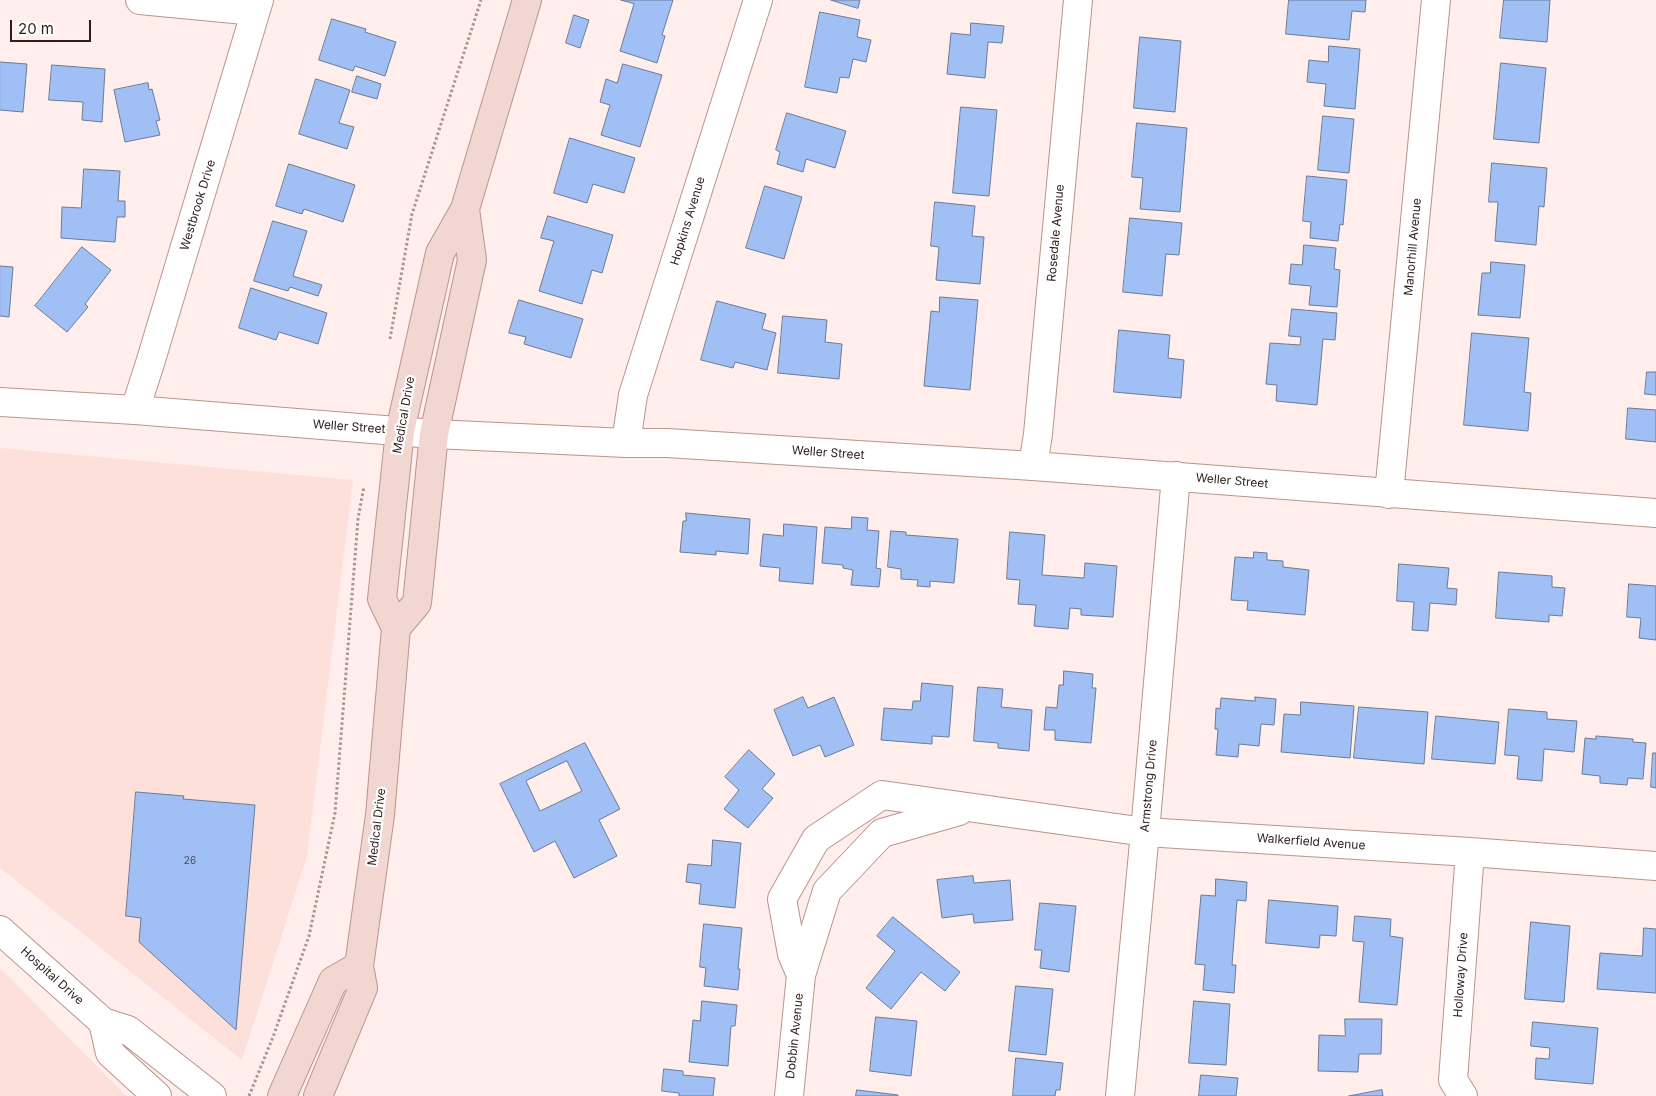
<!DOCTYPE html>
<html>
<head>
<meta charset="utf-8">
<style>
	body { margin:0 }
	#map { position:relative; width:1656px; height:1096px; overflow:hidden; background:#ffeeeb; font-family:Inter,sans-serif }
	canvas { display:block }
	.scale { position:absolute; left:10px; top:20px; width:81px; height:22px; box-sizing:border-box; border:2px solid #2d1e1c; border-top:0; padding-left:6px; font-size:15px; line-height:18px; white-space:nowrap; color:#2d1e1c; -webkit-text-stroke:4px #fff; paint-order:stroke }
</style>
</head>
<body>
<div id="map">
<canvas width="1656" height="1096"></canvas>
<div class="scale">20 m</div>
</div>
<script>
const ctx = document.querySelector('canvas').getContext('2d');
ctx.lineJoin = 'round';
function fillPath(path, color) { ctx.fillStyle = color; ctx.fill(path, 'evenodd'); }
function strokePath(path, color, width, dash) { ctx.strokeStyle = color; ctx.lineWidth = width; ctx.lineCap = dash ? 'butt' : 'round'; ctx.setLineDash(dash || []); ctx.stroke(path); }
function drawText(font, color, halo, rows, align = 'center') {
  ctx.font = font + ' Inter,sans-serif'; ctx.lineWidth = 4.5; ctx.setLineDash([]); ctx.textBaseline = 'middle'; ctx.strokeStyle = halo; ctx.fillStyle = color; for (const [text, x, y, turn = 0] of rows) {
    ctx.save(); ctx.translate(x, y); ctx.rotate((+turn || 0) * Math.PI / 180); ctx.textAlign = isNaN(turn) ? turn : align; if (halo) ctx.strokeText(text, 0, 0); ctx.fillText(text, 0, 0); ctx.restore();
  }
}
fillPath(new Path2D(`
	M0 448 353 480 307 856 242 1060 0 868Z
	M0 969 9 977 126 1096H0Z`), '#fee0db');
const building = new Path2D(`
	M621 0H673L662 35 665 36 657 63 620 51 634 4Z
	M831 0H860L858 8Z
	M1289 0H1366L1365 12 1352 11 1349 40 1286 34Z
	M1504 0H1550L1547 42 1500 38Z
	M820 12 860 20 857 37 871 40 866 62 853 59 849 78 840 77 837 93 805 87Z
	M574 15 589 20 580 48 566 43Z
	M332 19 366 29 365 32 396 42 385 76 355 66 353 71 319 60Z
	M971 23 1004 26 1002 43 988 42 985 78 947 74 951 33 970 35Z
	M1140 37 1181 41 1175 112 1134 108Z
	M1329 46 1360 49 1355 109 1324 106 1326 84 1307 82 1309 60 1328 62Z
	M0 62 27 64 23 112 0 110Z
	M1501 63 1546 68 1539 143 1494 139Z
	M623 64 662 75 640 147 601 135 610 105 600 102 606 79 617 83Z
	M52 65 105 69 102 122 82 120 83 102 49 100Z
	M357 76 381 84 377 99 352 92Z
	M316 79 350 90 339 123 354 127 347 149 299 134Z
	M148 83 149 90 152 89 160 120 156 121 160 135 125 142 114 90Z
	M961 107 997 110 989 196 953 193Z
	M787 113 846 131 835 168 806 159 803 172 777 164 780 152 776 150Z
	M1323 116 1354 119 1349 173 1318 170Z
	M1137 123 1187 128 1180 212 1140 209 1143 178 1132 177Z
	M570 138 635 158 624 193 593 184 587 203 554 193Z
	M1492 163 1547 168 1544 207 1539 206 1536 245 1495 241 1498 202H1489Z
	M289 164 355 185 343 222 304 209 302 214 276 206Z
	M84 169 120 171 118 201H125V217H117L115 242 61 238 62 207 81 208Z
	M1307 176 1347 180 1343 225 1340 224 1338 241 1310 238 1311 222 1303 221Z
	M765 186 802 197 784 259 746 248Z
	M935 202 975 206 972 236 984 237 980 284 936 280 939 247 931 246Z
	M548 216 613 235 602 273 592 270 582 304 539 291 554 241 541 238Z
	M1130 218 1182 223 1179 255 1166 254 1162 296 1123 292Z
	M273 221 307 231 293 276 322 285 318 296 290 287 288 291 254 281Z
	M1304 245 1336 248 1334 269 1340 270 1337 307 1309 305 1311 286 1289 284 1291 264 1302 265Z
	M82 247 111 270 85 304 88 307 67 332 35 306Z
	M1491 262 1525 265 1520 318 1478 315 1482 273H1490Z
	M0 266 13 267 9 317 0 316Z
	M251 288 327 313 318 344 279 332 276 340 239 328Z
	M940 297 978 300 970 390 924 386 931 311 939 312Z
	M519 300 583 319 571 358 524 344 526 337 509 333Z
	M717 301 766 314 762 329 776 333 767 370 735 362 733 368 701 360Z
	M1292 309 1337 313 1335 340 1323 339 1317 405 1276 401 1277 385 1266 384 1270 343 1300 345 1301 337 1289 336Z
	M783 316 827 320 825 342 842 344 839 379 778 373Z
	M1119 330 1170 335 1168 358 1184 360 1181 398 1114 392Z
	M1472 333 1529 338 1524 392 1531 393 1528 431 1464 425Z
	M1647 372H1656V395L1645 394Z
	M1628 408 1656 410V442L1626 439Z
	M686 513 750 519 748 554 716 551V555L680 552 683 521H686Z
	M852 517 868 518 867 530 879 531 876 568 881 569 879 587 851 585 853 570 843 568V565L822 563 825 527 851 529Z
	M784 524 817 527 813 584 779 581 780 568 760 566 763 534 783 536Z
	M891 531 906 532V535L958 539 954 583 930 581V587L917 586 918 580 901 579V569L888 567Z
	M1010 532 1045 535 1042 575 1084 578 1085 563 1117 566 1113 617 1081 615V609L1070 608 1068 629 1034 626 1036 605 1018 604 1020 580 1007 579Z
	M1254 552 1267 553V560L1283 561V567L1309 570 1305 615 1247 610 1248 601 1231 600 1235 557 1253 558Z
	M1399 564 1449 568 1447 588 1457 589 1456 605 1430 603 1428 631 1412 630 1414 602 1397 601Z
	M1499 572 1552 576V587L1565 588 1562 616 1549 615V622L1496 618Z
	M1629 584 1656 586V640L1639 638 1641 618 1627 617Z
	M1064 671 1093 674 1092 688H1096L1091 743 1055 740V730H1044L1046 707 1057 708 1059 685H1063Z
	M922 683 953 686 949 737 932 736V744L881 740 884 708 912 710 913 701H920Z
	M978 687 1003 689 1001 707 1032 710 1029 751 998 748V743L974 741Z
	M803 697 808 708 834 697 854 745 825 757 820 745 793 756 774 710Z
	M1255 697 1276 699 1274 725 1261 724 1259 746 1239 744 1238 757 1216 755 1218 729H1215L1216 708 1220 709 1221 698 1255 701Z
	M1301 702 1354 706 1350 758 1281 752 1284 714 1300 715Z
	M1359 707 1428 712 1424 764 1354 758Z
	M1509 709 1547 712V719L1577 721 1574 752 1544 749 1542 781 1517 779 1519 756 1505 755Z
	M1436 716 1499 722 1495 764 1432 759Z
	M1596 736 1633 739V742L1646 743 1643 779 1628 778 1627 785 1600 783V776L1582 774 1585 738 1596 739Z
	M585 743 620 809 599 820 617 856 574 878 555 841 534 852 500 784ZM567 761 582 791 540 811 526 781Z
	M749 750 775 774 762 789 773 798 748 828 724 809 739 790 725 777Z
	M1653 753H1656V788L1651 787Z
	M136 792 184 796 183 799 255 805 236 1030 139 942 141 918 126 916Z
	M713 840 741 843 735 908 699 904 701 884 686 882 688 864 711 866Z
	M973 876 974 883 1010 880 1013 920 974 923 973 914 942 918 937 880Z
	M1216 879 1247 882 1246 901 1237 900 1232 965H1236L1234 993 1203 990 1205 965 1195 964 1201 895 1215 896Z
	M1269 900 1338 906 1336 936 1320 935 1319 948 1266 943Z
	M1040 903 1076 906 1069 972 1040 968 1042 950H1035Z
	M1355 916 1391 919 1390 936 1403 938 1397 1005 1359 1002 1364 942 1353 941Z
	M893 917 960 972 945 991 921 972 891 1009 866 988 895 951 877 936Z
	M1531 922 1570 926 1564 1002 1525 999Z
	M704 924 742 928 738 969H740L738 990 704 986 706 968 700 967Z
	M1644 928 1656 929V993L1597 989 1600 953 1642 956Z
	M1016 986 1053 989 1046 1055 1009 1051Z
	M702 1001 737 1005 735 1026H731L728 1066 689 1062 693 1020 700 1021Z
	M1194 1001 1230 1004 1226 1065 1189 1063Z
	M876 1017 917 1021 911 1076 870 1071Z
	M1345 1019H1382L1381 1054H1359L1358 1072 1318 1071 1319 1035 1345 1036Z
	M1533 1022 1598 1028 1593 1084 1535 1079 1536 1058 1549 1059 1550 1048 1531 1046Z
	M1016 1058 1063 1063 1060 1090H1056L1055 1096H1013Z
	M664 1069 683 1071V1075L715 1078 713 1096H679V1093L662 1091Z
	M1201 1075 1238 1078 1236 1096H1199Z
	M857 1090 898 1095V1096H856Z
	M1382 1090 1383 1096H1349Z`);
fillPath(building, '#9fbff5');
strokePath(building, '#6b7b96', 1);
const minor = new Path2D(`
	M140 0 255 11
	M135 410 151 360 259 0
	M626 443 633 395 758 0
	M1033 466 1038 434 1078 0
	M1389 494 1436 0
	M801 975 792 954 782 899 816 839 882 795 1145 832 1470 852 1656 866
	M789 1096 801 975 827 891 882 833 959 811
	M1120 1096 1145 832 1176 476
	M1463 1096 1453 1080 1470 852`);
const tertiary = new Path2D(`
	M0 402 135 410 434 434 626 443H667L1033 466 1656 513
	M0 930 103 1022 128 1030 212 1096
	M103 1022 110 1053 157 1096`);
const secondary = new Path2D(`
	M396 628 417 603 434 434 472 260 465 209
	M282 1096 333 981 359 966
	M318 1096 363 988 359 966 380 815 396 628 382 599 400 431 440 253 465 209 527 0`);
strokePath(minor, '#ba948d', 30);
strokePath(tertiary, '#ba948d', 30);
strokePath(secondary, '#ba948d', 30);
strokePath(new Path2D(`
	M390 339 412 214 481 0
	M249 1096 273 1037 309 936 335 813 358 519 364 486`), '#a79794', 3, [2.5, 2.5]);
strokePath(minor, '#fff', 28);
strokePath(tertiary, '#fff', 28);
strokePath(secondary, '#f2d6d2', 28);
drawText('10px', '#4a4652', null, [
	["26",190,861]
]);
drawText('12px', '#2d1e1c', '#fff', [
	["Westbrook Drive",198,205,-73],
	["Hopkins Avenue",688,221,-73],
	["Rosedale Avenue",1056,233,-85],
	["Manorhill Avenue",1413,247,-85],
	["Medical Drive",404,415,-80],
	["Weller Street",349,427,4],
	["Weller Street",828,453,4],
	["Weller Street",1232,481,5],
	["Armstrong Drive",1149,786,-85],
	["Medical Drive",377,827,-83],
	["Walkerfield Avenue",1311,842,4],
	["Holloway Drive",1461,975,-86],
	["Hospital Drive",52,976,42],
	["Dobbin Avenue",795,1036,-84]
]);
</script>
</body>
</html>
